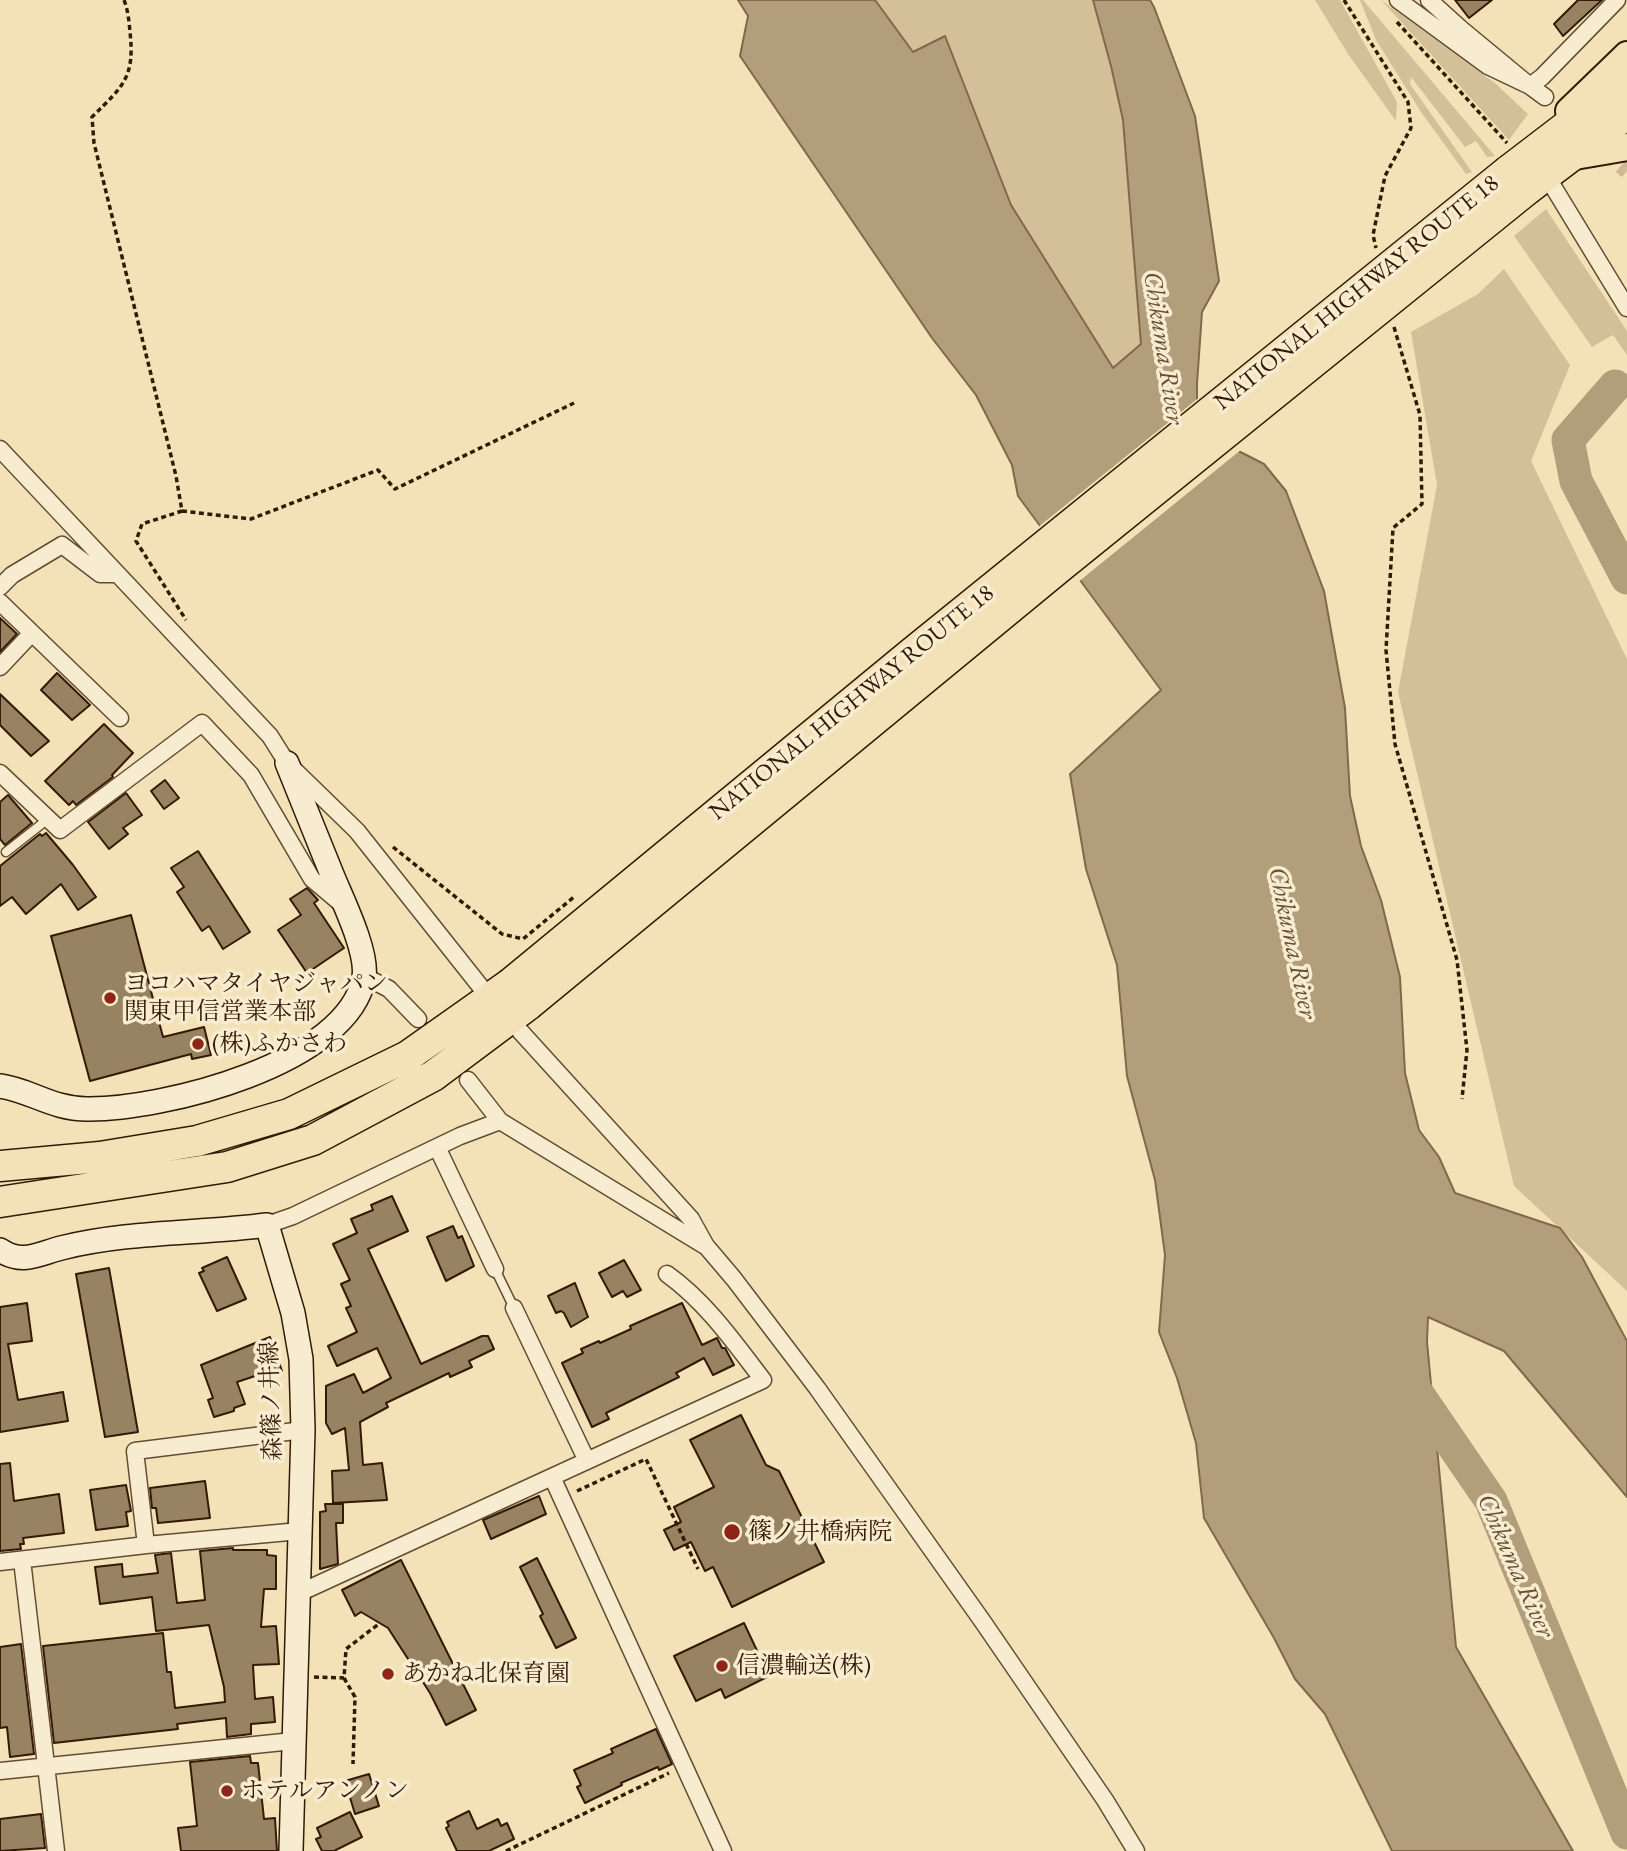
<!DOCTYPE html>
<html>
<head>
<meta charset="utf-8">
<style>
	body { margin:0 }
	canvas { display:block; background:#f3e2b7 }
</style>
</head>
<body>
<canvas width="1627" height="1851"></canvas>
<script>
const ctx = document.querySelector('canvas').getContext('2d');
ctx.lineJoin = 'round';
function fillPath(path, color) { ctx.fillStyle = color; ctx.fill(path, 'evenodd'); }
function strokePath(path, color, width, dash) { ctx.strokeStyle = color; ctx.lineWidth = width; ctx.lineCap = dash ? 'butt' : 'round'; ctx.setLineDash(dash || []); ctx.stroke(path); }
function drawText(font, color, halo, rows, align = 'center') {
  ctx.font = font + ' "EB Garamond","Noto Serif JP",serif'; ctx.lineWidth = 7; ctx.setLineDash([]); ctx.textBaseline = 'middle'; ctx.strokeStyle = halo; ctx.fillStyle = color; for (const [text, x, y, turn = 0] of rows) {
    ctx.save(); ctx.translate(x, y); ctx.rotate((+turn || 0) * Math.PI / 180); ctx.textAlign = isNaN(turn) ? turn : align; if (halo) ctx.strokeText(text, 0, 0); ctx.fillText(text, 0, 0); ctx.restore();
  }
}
fillPath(new Path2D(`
	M875 0H1093L1111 66 1123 120 1141 345 1113 368 1011 205 945 37 913 53Z
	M1315 0H1340L1397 102 1396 121 1348 54Z
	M1360 0H1363L1495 156 1487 157 1476 141 1465 147 1411 77 1410 84 1472 172 1466 174 1421 112 1376 40Z
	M1381 0 1496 84 1528 114 1509 140Z
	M1546 209 1627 331V355L1613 335 1592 347 1514 236Z
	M1504 269 1570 365 1531 461 1627 659V1291L1514 1186 1398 692 1437 485 1411 332 1478 294Z`), '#d3c099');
const water = new Path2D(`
	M738 0H875L913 52 945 36 1011 205 1113 368 1141 344 1123 120 1111 66 1093 0H1150L1154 7 1195 116 1219 281 1202 312 1197 384V430L1264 464 1286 491 1324 591 1345 708 1350 796 1361 846 1381 900 1400 977 1405 1073 1419 1130 1439 1157 1455 1193 1560 1228 1582 1257 1627 1341V1497L1504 1351 1428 1317 1427 1342 1456 1647 1573 1851H1392L1325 1714 1295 1679 1274 1638 1204 1518 1196 1443 1177 1378 1159 1332 1165 1255 1155 1180 1127 1076 1117 965 1086 869 1070 774 1161 690 1018 496 1012 465 976 395 932 338 740 56 748 16Z`);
fillPath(water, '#b29e7b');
strokePath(water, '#80694c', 2);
fillPath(new Path2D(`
	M1201 396V428L1242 449 1077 583 1037 528Z`), '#f3e2b7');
strokePath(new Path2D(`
	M1615 386 1568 440 1576 481 1627 578
	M1409 1381 1491 1501 1627 1833`), '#b29e7b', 33);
const building = new Path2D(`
	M1455 0H1492L1469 18Z
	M1578 0H1602L1563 36 1554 24Z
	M0 618 17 634 0 652Z
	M57 673 90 705 72 720 41 690Z
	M0 694 49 741 31 756 0 725Z
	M104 724 133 753 112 775 113 777 76 805 73 801 69 805 45 781Z
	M165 780 179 798 164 809 151 791Z
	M126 793 142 815 123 828 128 834 109 849 88 822Z
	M8 795 32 823 5 845 0 839V802Z
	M46 833 73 865 96 897 78 910 61 884 26 914 12 897 0 906V866L40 834 42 836Z
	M198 851 250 932 223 949 209 926 202 931 177 892 184 887 171 868Z
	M307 888 318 900 314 903 344 948 307 973 278 930 301 915 290 899Z
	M131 915 163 1037 204 1027 211 1055 192 1059 191 1054 90 1081 51 936Z
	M392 1196 408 1231 368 1249 421 1364 482 1336H488L494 1349 469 1361 472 1367 450 1377 449 1373 386 1403 388 1407 360 1422 363 1465 382 1463 387 1500 333 1503 332 1471 349 1470 345 1428 332 1434 326 1423V1386L354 1374 363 1393 391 1378 377 1348 337 1366 328 1346 357 1332 346 1308 351 1306 341 1284 350 1280 333 1244 357 1233 351 1219 373 1210 371 1205Z
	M453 1226 458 1238 462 1236 474 1266 446 1281 427 1237Z
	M227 1257 246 1299 217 1311 199 1273 204 1271 202 1268Z
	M624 1260 641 1290 627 1297 623 1291 612 1297 599 1273Z
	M109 1268 138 1432 105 1437 76 1274Z
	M575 1283 588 1317 571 1327 564 1313 561 1311 556 1313 548 1296Z
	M27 1303 32 1341 8 1344 18 1400 63 1392 68 1421 0 1432V1307Z
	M682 1303 702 1345 717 1338 722 1348H725L734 1365 713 1375 704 1358 676 1373 679 1377 606 1413 609 1419 592 1427 562 1363 583 1353 581 1349 599 1341 600 1343 631 1329 630 1326Z
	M270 1337 282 1371 268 1376 267 1372 237 1382 245 1404 234 1408V1411L214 1417 208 1400 213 1398 201 1365Z
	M741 1415 766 1465 779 1471 824 1562 732 1607 713 1567 705 1571 691 1542 674 1550 664 1530 681 1522 674 1507 714 1487 690 1440Z
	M10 1463 14 1501 59 1494 64 1533 23 1538 24 1544H20L21 1549 0 1551V1464Z
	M205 1481 210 1518 158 1523 156 1508H152L150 1488Z
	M126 1485 131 1511 126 1512 128 1526 96 1530 90 1490Z
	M539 1496 546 1514 491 1539 483 1520Z
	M325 1504H343V1523H336L338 1564 320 1569V1512L326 1511Z
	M233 1548V1550H267V1555L276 1556V1589H264L261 1627 276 1626 279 1664 253 1665 255 1699 273 1697 275 1722 251 1724V1734L227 1737 226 1718 177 1724 178 1729 54 1743 43 1646 163 1633 167 1672H171L175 1708 225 1702 224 1687 209 1625 156 1631 152 1597 100 1604 95 1567 122 1564 123 1577 158 1573 155 1555 171 1553 177 1603 205 1600 200 1551Z
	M537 1558 576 1638 556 1648 540 1616 543 1614 520 1567Z
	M401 1560 476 1710 446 1725 430 1693 388 1628 361 1612 355 1616 342 1590Z
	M744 1623 769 1676 725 1698 721 1689 696 1701 674 1656Z
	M21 1644 34 1754 10 1757 7 1727 0 1728V1647Z
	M656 1729 672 1764 659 1770 658 1767 621 1783 622 1785 585 1803 577 1787 581 1785 574 1770 613 1753 611 1749Z
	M250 1756 251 1763H258L264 1819 275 1818 277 1851H181L178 1828 197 1826 190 1762Z
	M369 1774 379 1806 355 1814 345 1781Z
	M469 1811 477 1829 498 1819 501 1826 507 1823 514 1839 489 1851H457L446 1828 449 1826 447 1822Z
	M350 1812 362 1837 334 1851H322L316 1839 321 1837 317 1828Z
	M41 1814 45 1848 0 1851V1819Z`);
fillPath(building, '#978262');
strokePath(building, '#341a06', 2);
strokePath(new Path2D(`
	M1603 150 1627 171`), '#cdba94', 16, [16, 8]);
const lane = new Path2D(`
	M6 852 48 819
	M495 1269 514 1308`);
const street = new Path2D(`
	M1398 0 1488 66 1530 86 1545 97
	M1429 0 1461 29 1530 86 1542 77 1617 0
	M1546 175 1627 308
	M0 449 270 736 287 763 357 831 480 986
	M0 587 12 575 62 545 100 574H117
	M0 602 32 633
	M0 667 32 633 120 718
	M0 773 60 830 202 723 251 775 312 879 344 906
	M364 976 389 989 418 1019
	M520 1031 691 1219 706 1246 734 1279 817 1388 983 1622 1105 1800 1136 1851
	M468 1080 500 1121 705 1246
	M437 1147 495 1269
	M267 1225 293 1216 460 1136 500 1121
	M514 1308 587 1461
	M552 1477 723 1851
	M146 1545 135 1451 303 1430
	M22 1560 56 1851
	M0 1562 146 1545 300 1531
	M297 1594 763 1380C734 1342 706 1302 667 1274
	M0 1771 293 1741`);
const secondary = new Path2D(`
	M0 1086C30 1090 52 1109 87 1109 161 1110 349 1064 364 977 368 952 343 901 333 877 318 839 302 801 287 763
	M0 1250C22 1265 38 1254 61 1248 129 1231 198 1234 267 1225L293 1313 301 1359 303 1430 291 1851`);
const primary = new Path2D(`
	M1569 111 1627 55
	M1569 157 1627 147`);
const highway = new Path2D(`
	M1508 171 1627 80
	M1529 188 1627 114
	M0 1166 100 1157 197 1141 289 1114 408 1056 510 984
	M0 1202 227 1167 313 1140 433 1076 528 1005`);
strokePath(lane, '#644c32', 11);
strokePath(street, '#644c32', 19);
strokePath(secondary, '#341a06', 26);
strokePath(primary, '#341a06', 30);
strokePath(highway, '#341a06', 33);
strokePath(new Path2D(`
	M124 0C128 10 129 21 130 32 135 78 123 86 92 117L94 143 176 476 182 511 142 524 136 541 186 620
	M1344 0 1408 102 1411 128 1385 176 1373 235 1376 248
	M1397 22 1507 143
	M1394 327 1420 415 1422 504 1393 528 1386 650 1395 744 1457 960 1467 1050 1462 1099
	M182 511 251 519 378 470 395 489 574 403
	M393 847 502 934 523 939 574 897
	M577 1491 646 1459 698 1569
	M314 1677 344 1678 346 1649 380 1623
	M344 1678 355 1697 353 1764
	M506 1851 669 1773`), '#341a06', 3.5, [5, 3.5]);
strokePath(lane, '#f7ecd0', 8);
strokePath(street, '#f7ecd0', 16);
strokePath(secondary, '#f7ecd0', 23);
strokePath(primary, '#f3e2b7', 26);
strokePath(highway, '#f3e2b7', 30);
const highwayBridge = new Path2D(`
	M510 984 913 652 1508 171
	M528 1005 1060 567 1529 188`);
strokePath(highwayBridge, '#341a06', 33, []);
strokePath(highwayBridge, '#f3e2b7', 30);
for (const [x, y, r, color] of [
	[110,998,7,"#8f2418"],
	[198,1044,7,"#8f2418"],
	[732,1532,9,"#8f2418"],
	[722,1666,7,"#8f2418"],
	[388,1674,7,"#8f2418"],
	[227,1791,7,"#8f2418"]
]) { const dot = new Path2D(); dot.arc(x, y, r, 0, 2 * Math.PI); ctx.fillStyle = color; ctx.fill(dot); strokePath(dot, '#f7ecd0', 2.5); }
drawText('24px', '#341a06', '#f7ecd0', [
	["NATIONAL HIGHWAY ROUTE 18",1357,293,-39],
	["NATIONAL HIGHWAY ROUTE 18",852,703,-39],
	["森篠ノ井線",272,1401,-92]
]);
drawText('24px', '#341a06', '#f7ecd0', [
	["ヨコハマタイヤジャパン",124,984],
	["関東甲信営業本部",124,1012],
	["(株)ふかさわ",212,1044],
	["篠ノ井橋病院",748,1532],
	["信濃輸送(株)",736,1666],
	["あかね北保育園",402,1674],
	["ホテルアンノン",241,1791]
], 'left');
drawText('italic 26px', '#664f35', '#f7ecd0', [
	["Chikuma River",1163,348,81],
	["Chikuma River",1292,943,78],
	["Chikuma River",1515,1566,66]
]);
</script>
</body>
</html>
